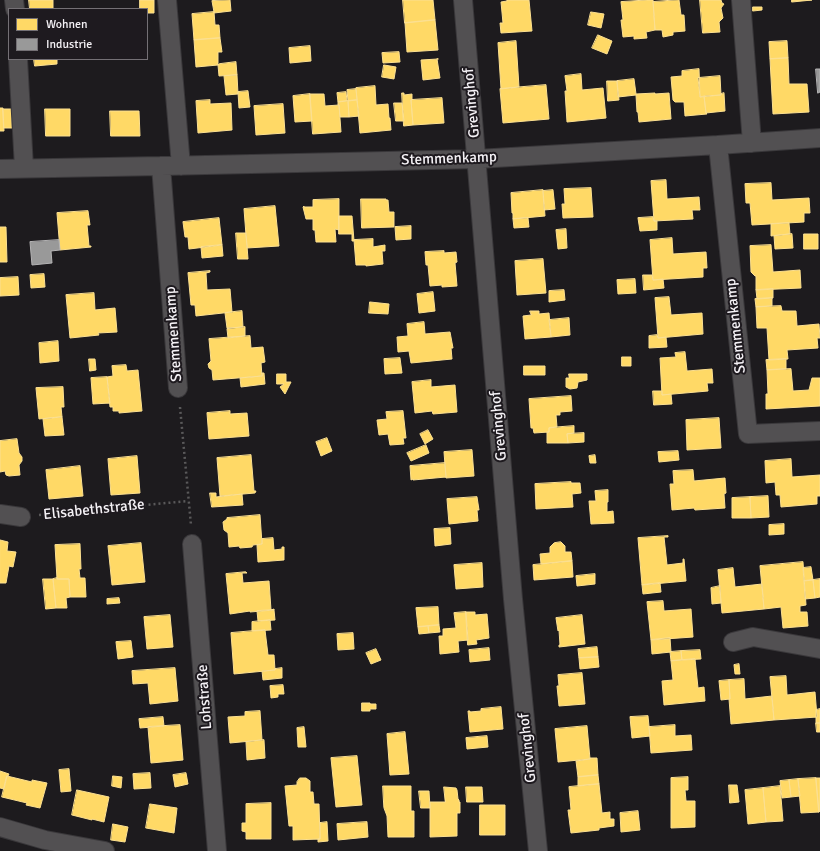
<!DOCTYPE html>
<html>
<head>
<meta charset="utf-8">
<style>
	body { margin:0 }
	#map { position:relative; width:820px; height:851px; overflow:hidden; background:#1d1b1e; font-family:Signika,sans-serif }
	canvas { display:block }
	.legend { position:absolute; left:8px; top:8px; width:140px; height:52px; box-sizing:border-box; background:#1e1a1f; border:1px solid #747075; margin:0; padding:5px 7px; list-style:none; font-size:12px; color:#f5f2f6 }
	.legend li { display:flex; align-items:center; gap:8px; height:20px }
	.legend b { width:20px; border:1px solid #747075 }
</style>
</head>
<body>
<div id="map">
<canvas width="820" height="851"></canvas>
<ul class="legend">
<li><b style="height:11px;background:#ffd966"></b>Wohnen</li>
<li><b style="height:11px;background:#999"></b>Industrie</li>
</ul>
</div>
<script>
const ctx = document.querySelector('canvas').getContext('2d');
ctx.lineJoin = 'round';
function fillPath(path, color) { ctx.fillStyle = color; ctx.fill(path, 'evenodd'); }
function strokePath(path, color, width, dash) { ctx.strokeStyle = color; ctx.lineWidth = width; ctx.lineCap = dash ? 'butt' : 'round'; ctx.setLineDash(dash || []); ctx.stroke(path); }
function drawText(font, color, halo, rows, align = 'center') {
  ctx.font = font + ' Signika,sans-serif'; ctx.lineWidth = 4; ctx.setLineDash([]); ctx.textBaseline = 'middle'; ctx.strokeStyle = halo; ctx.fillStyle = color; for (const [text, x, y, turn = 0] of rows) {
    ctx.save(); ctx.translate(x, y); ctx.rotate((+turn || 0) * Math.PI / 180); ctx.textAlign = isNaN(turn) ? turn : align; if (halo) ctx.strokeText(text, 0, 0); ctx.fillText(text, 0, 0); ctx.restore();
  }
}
const homes = new Path2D(`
	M29 0H53V9H30Z
	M140 0H154V13H147V9H140Z
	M230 0 231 11 214 13V12L212 1Z
	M403 0H433L435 20 405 23Z
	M507 0H529L532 31 501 33 500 23H503L501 2 507 1Z
	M647 0H653L655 30 646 32 647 38 634 39V36L623 37 621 20H623L621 2Z
	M679 0 681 15H684L685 31 673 32V35L663 37 662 30H655L653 2Z
	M700 0H721L722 3 724 4 721 8 723 18 719 22 720 32 703 33Z
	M792 0H812L792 2Z
	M753 7H762V10L753 11Z
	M214 12 215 25H219L220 38 194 40 192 14Z
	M591 12 604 14 601 28 588 25Z
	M435 20 438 50 407 52 405 23Z
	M598 35 612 41 607 54 592 48Z
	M220 38 222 52H218V65L196 67 194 40Z
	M516 41 519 87 501 89 498 43Z
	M787 41 788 58 770 59 769 42Z
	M310 46 311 61 290 63 289 48Z
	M399 52 400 62 383 63 382 53Z
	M788 58 789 84H807L809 112 773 114 770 59Z
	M34 59H57V64L35 66Z
	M437 59 440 78 423 80 421 60 438 59Z
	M236 62V63L237 75 219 76 218 65 219 64Z
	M384 65 396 67 394 79 382 77Z
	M699 69 700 97 704 96 706 113 707 114 685 116 684 102H675L673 100 671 77 682 76V71Z
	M581 74 582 90 603 88 606 118 567 122 565 91H567L565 76Z
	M237 75 238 94 226 95 224 76Z
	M720 76 721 95 700 97 698 78Z
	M634 79 636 94 655 93V94L669 93 671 119 639 122 638 112H637L636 95 618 97 617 81Z
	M607 81H617L619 100 608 101Z
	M546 85 549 119 503 123 500 89Z
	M375 86 376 105 388 104 389 118H390L391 130 360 133 356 88Z
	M356 89 357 100 348 101 347 90Z
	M248 91 250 107 239 108 238 92Z
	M346 92 347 101 338 102 337 93Z
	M402 93H404V95L412 94V100H411L413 125 404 126Z
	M724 93 725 111 706 113 704 96 721 95V94Z
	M310 94H324L325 106 339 105 341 132 313 134Z
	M310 94 312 121 295 122 293 96Z
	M442 98 444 123 413 125 411 100Z
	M210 100V104L231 103 232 130 198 133 196 101Z
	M357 100 359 116 349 117 348 101Z
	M348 101 349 117H340L339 105H338V102Z
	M394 103H402L404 121H396Z
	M283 104 285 133 256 135 254 106Z
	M0 108H3L4 131H0Z
	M3 109H11L12 128H4Z
	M45 109H70V136H46Z
	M110 111H139L140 136H111Z
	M666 180 667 199 699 197 700 210H692L693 219 654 221 651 181Z
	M771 183 772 200 809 198 810 213H804V222L752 225 750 203H746L745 184Z
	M591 188 593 217 563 218 562 204H565L564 189Z
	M543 190 545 216 513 219V213H512L511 193Z
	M553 190 555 209 544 210 543 191Z
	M339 199V230L335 229 336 242H316L315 230H313V219H306L303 207 304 206V207H313V200Z
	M361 199H386V200H388L389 212H394V227L362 228Z
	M275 206 279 246 247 248 244 209Z
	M88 211 90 225H87L89 246H91V247L60 250 57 213Z
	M339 216H352L354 241H352V234H339Z
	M653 217 654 221H657V230L640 231 638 218Z
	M219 218 222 245 189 249 188 237H185L183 222Z
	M528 218 529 227 514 228 513 219Z
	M789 223 790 234 771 236V224Z
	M411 226V239L396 240 395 227Z
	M0 227H6L7 262H0Z
	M566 229 567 248 558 249 556 230Z
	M236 233H246L248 259H238Z
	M792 234 793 248 775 249 774 236Z
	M804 234H818V249H804Z
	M672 238 673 254 706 252 707 268H703V277L653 280 650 240Z
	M373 239V247L385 245V251H382L383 264 366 266V265H356L354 240Z
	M222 245 223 256 202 258 201 247Z
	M771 245 773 272 800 270 801 288 756 290V276H755L751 272 750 246Z
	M444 251V253L456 252 457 262 455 263 457 286 442 287V285L430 286 428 265H426L425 252Z
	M543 259 546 293 517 295 515 261Z
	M210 271V272L206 273 207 290 230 289 232 312 196 316 195 305H191L188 273Z
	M44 274 45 287 31 288 30 275Z
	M643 275H652L653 280 663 279 664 288 644 290Z
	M18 277 19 295 0 296V278Z
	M635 279 636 293 618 294 617 280Z
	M773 289V298L757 299 756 290Z
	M564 290 565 300 549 302V291Z
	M433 292 435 311 419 313 417 294Z
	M94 293 95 310 115 308 117 332 98 333 99 335 70 338 66 295Z
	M669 297 671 315 702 313 703 334 658 338 655 298Z
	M772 298V306L756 307 755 299Z
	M370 302 389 304 388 314 369 313Z
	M781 306 782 311H796L797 326 819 324 820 338H817L818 348 787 350 788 359 769 360 767 328H757L756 307Z
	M242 311 243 327 227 328 225 313Z
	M530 311H539V314L549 313 551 337 525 339 523 316 531 315Z
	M569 318 570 335 551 337 549 320Z
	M424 322 425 334 450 332 453 348H451L452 359 411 363 409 351 398 352 397 337 408 336 407 324Z
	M245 327V336L228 338 227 329Z
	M657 335 658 338 666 337 667 347 649 348V336Z
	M250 336 251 348 263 347 265 362 261 363 262 376 213 380 212 370 209 368 208 364 211 361 209 339Z
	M58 341 59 361 40 363 39 343Z
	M685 352 687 371 712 369 713 383H707L708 391 662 395 660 358 676 357 675 353Z
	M622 357H631V366H622Z
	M400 358 402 373 385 374 384 359Z
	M89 359H95L96 370 90 371Z
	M786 359V369L767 370 766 360Z
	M126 365 127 371 138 370 142 411 119 413V411H113V407H110L107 377 113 376 112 366Z
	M524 366H545V375H524Z
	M791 369 793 391 809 390 812 378H820V406L766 409V394H768L767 370Z
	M262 373H264L265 384 241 387 240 378 262 376Z
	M277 374H286V382H291L285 394 280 387 284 384H277Z
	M569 374H587V380L578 382 577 388 570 389 566 387V378H569Z
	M107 377 110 403 93 404 91 378Z
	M431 380V387L455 385 457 412 433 414 432 411 415 413 412 382Z
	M63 387 64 407H61L62 417 39 419 36 388Z
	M653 391H662V395L671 394 672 404 654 405Z
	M571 396 572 411 560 412V415H556L557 427 549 428V432L534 433 533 428H531L529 399Z
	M230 411V414L247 413 249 436 209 439 207 413Z
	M403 411 406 438H403L404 444 390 445 388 434 379 435 377 420 387 419 386 412Z
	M62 417 64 435 45 436 43 419Z
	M719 418 721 448 687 450 686 420Z
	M574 426V433L567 434 568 443H547V432H549V428Z
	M428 430 433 439 425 444 420 434Z
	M584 433V442L568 443 567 434Z
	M327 438 332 451 321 456 316 442Z
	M17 439 19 453 22 457V461L19 465 20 475 9 476 6 475 5 471 0 472V441Z
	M426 445 429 453 411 461 407 453Z
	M472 450 474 476 446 478 444 452Z
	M678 451 679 460 659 462 658 452Z
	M251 455 254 491H256L255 493 220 496 217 458Z
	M595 455 596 463H590L589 456Z
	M137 456 140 493 111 495 108 459Z
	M791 459 792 477 820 475V496H817V504L781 507 780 495H776L775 482 766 483 765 461Z
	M445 463 446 477 413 480V479L411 480 410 466Z
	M80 466 83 496 49 499 46 470Z
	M693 470 694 481 725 478 726 493 724 494 725 508 695 510 694 508 672 510 670 484H674L673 471Z
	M571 482V483H580L581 493 572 494 573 507 536 509 535 484Z
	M608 490V502H607V512L613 511 614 523 591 524 589 501H596L595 491Z
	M210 493H216V497L242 494 243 505 212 507Z
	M768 496 769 517 751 518 750 497Z
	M477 497 479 510H477L478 521 449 524 447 499Z
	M750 497 751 518H732V498Z
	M260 515 262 544 253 545 252 547 240 548 239 546 229 547 228 533 224 530 223 522 227 519V518Z
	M784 524V534L769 535V525Z
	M450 528 451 544 435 546 434 529Z
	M668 536V537H664L667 565 683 563V559H684L686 581 642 585 638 538Z
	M273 538 274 550 282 549V547H284V560L258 562 257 545 262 544V539Z
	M0 540 8 542 7 551 16 552 13 567 9 566 6 583H0Z
	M561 542 565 546V552H571L572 561 541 564 540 554 550 553V547L554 543Z
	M141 543 145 582 112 585 108 546Z
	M80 544 81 569H79L80 578H85L86 597H70L69 579H57L55 545Z
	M572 561 573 577 534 580 533 565Z
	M803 562 806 605 800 606V612H807L808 626 783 628 781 607 764 609 760 566Z
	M482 563 483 587 456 589 454 565Z
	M811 567 813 580 804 581 803 568Z
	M733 568 735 587 762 584 764 609 722 613 718 570Z
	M246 572 247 573H242L243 583 269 581 271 610 274 609V610L250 612V611L230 614 226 574Z
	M595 574V584L577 586 576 576Z
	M57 578V579H69L70 597 66 598 67 608H56L53 579Z
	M43 579H53L56 608 46 609Z
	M820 579V597L815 598 813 580Z
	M813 580 815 598 805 599 804 581Z
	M660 583 661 592 643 594 642 585Z
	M720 586 721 603 712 604 711 588Z
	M119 598 120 603 107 604V599Z
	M663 601 664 611 691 609 693 637 651 640 647 602Z
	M438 607 439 625 418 627 416 608Z
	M274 610 275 620 258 621 257 611Z
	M466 612H475V615L487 614 489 638 476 640 477 644 468 645Z
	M466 612 468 640 458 641 459 652 440 654 439 636H443V629L456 628 454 613Z
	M170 615 173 647 147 649 144 617Z
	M582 615 585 644 559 647V645H560L559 630 558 631 556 618Z
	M270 620 271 630 252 631V622Z
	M439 625 440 632 429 633 428 626Z
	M428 626 429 633 419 634 418 627Z
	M265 630 268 655H274L275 670 234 674 231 633Z
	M353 633 354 649 338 650 337 634Z
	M670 638 671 652 652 654 651 640Z
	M131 641 133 657 118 659 116 642Z
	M597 647 598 657 579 658 578 649Z
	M489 648 490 660 470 662 469 650Z
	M376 649 381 660 371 664 366 653Z
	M700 650 701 659 682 660 681 651Z
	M681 651 682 660 671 661 670 652Z
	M598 657 599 667 580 669 579 658Z
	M695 659 698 688 704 687 705 701 664 705 662 681 673 680 671 661Z
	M739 664 740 674H735L734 665Z
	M175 668 178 701 150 704 148 683 133 684 132 671Z
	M282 668V678L263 680 262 671 275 670V669Z
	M582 673 585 704 559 706 557 686H559L558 675Z
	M786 676 787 695 815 692 817 717 774 720 770 677Z
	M744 679 745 699 772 696 774 720 731 724 729 699H730L729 680Z
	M729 680 730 699 721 700 719 681Z
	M283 685 284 694H278V697L271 698 270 686Z
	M362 703H370V704H376V709H370V711H362Z
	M501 707 503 729 470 732 468 711H470V712L481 711V709Z
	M820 709V723H816V710Z
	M260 711 262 740 230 743 228 717 245 716V712Z
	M648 716 650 736 632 738 630 717Z
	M163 717 164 726 140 728 139 719Z
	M816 723H820V732H817Z
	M180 725 183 760 151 763 148 727Z
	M675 725V736L691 735 692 750 651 753 649 727Z
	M587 726 590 759 558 762V761L555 729Z
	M304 727 306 747H298L297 728Z
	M405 732 409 774 390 775 387 734Z
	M487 736 488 747 467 749 466 738Z
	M264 740 265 758 247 760 246 742Z
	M357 756 362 805 336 807 331 758Z
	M590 758H597L598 775 578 777 576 761 590 759Z
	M69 769 71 791 61 792 59 770Z
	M0 771 9 774 8 776H7L4 789 0 788Z
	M150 773 151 788 134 789 133 774Z
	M186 773 188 784 175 787 173 775Z
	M598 775 599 784 578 786V777Z
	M7 776 32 782V780L47 783 40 808 26 805 27 803 2 797Z
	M113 776 122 777 121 788 112 786Z
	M688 777V790H685L686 801H695V827L671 828V778Z
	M300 778H306L310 781V792H313L314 804H319L320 839 293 840V826H289L285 786 297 785V782Z
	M816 778H820V811L819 812Z
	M816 778 819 812 801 813 798 779Z
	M798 779 800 796 791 797 789 780Z
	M789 780 791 797 782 798 780 781Z
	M599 784 602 813 610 812V819H614V826L599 828V830L571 833 568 810H571L569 787Z
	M729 785H737L739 802 730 803Z
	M383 786H411V811H414V837H388L387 816 384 808Z
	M780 786 783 821 766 822 763 788Z
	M444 787 456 788 457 790 458 799 459 800V802H460V813H457V836L430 837V802H445Z
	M466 787H482L483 802H467Z
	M763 788 766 822 748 824 745 790Z
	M77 790 109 797 104 822 92 819V820L72 815Z
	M419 791H429L430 808H421Z
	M271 803V839H246V832L242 831V823H246V804Z
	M150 804 177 808 174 833 146 828Z
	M480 805H505V835H480Z
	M638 811 640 830 621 832 620 813Z
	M327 822 328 841 318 842V839H320V823Z
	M367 822 368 837 338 840 337 824Z
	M113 824 128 827 125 842 111 840Z`);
fillPath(homes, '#ffd966');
strokePath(homes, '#fce091', 1);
const industry = new Path2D(`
	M816 69H820V92L818 93Z
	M59 240 60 250 51 251 52 263 32 265 30 242Z`);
fillPath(industry, '#999');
strokePath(industry, '#b5b4b5', 1);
const minor = new Path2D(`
	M14 0 15 9
	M167 0 181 166
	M463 0 513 599 538 851
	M741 0 752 143
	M18 59 24 168
	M718 145 748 434 820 431
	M161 166 178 388
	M0 169 161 166 477 159 718 145 820 138
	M0 514 21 517
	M192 544 217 851
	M733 642 753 637 820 649
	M0 827 45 840 105 851`);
strokePath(minor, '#3a383b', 20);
strokePath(new Path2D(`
	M180 407 191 525
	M39 515 188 501`), '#5a595a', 2.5, [2, 3]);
strokePath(minor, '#525052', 18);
drawText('15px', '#f5f2f6', '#1e1a1f', [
	["Grevinghof",472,103,-95],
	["Stemmenkamp",449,159,-2],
	["Stemmenkamp",736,326,-96],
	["Stemmenkamp",174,334,-94],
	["Grevinghof",499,426,-95],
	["Elisabethstraße",94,510,-6],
	["Lohstraße",205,697,-94],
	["Grevinghof",528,748,-96]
]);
</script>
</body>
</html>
